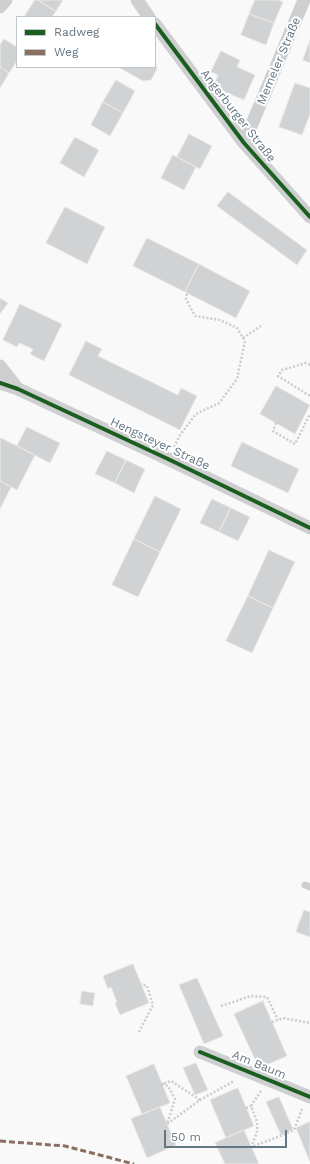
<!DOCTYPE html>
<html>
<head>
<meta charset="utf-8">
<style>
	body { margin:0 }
	#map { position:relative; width:310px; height:1164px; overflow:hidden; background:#f9f9f9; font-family:"Work Sans",sans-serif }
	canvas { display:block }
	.legend { position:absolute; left:16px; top:16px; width:140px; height:52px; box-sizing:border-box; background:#fff; border:1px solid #c1c8cd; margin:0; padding:5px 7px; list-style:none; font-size:12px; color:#657683 }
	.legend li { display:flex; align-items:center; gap:8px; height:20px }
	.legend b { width:20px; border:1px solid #c1c8cd }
	.scale { position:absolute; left:164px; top:1130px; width:123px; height:18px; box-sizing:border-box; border:2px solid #657683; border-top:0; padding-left:5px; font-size:12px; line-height:14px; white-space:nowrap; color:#657683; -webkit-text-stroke:3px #fff; paint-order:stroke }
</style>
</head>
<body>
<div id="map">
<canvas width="310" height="1164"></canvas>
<ul class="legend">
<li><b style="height:5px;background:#1b5e20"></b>Radweg</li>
<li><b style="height:5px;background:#8d6e63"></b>Weg</li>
</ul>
<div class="scale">50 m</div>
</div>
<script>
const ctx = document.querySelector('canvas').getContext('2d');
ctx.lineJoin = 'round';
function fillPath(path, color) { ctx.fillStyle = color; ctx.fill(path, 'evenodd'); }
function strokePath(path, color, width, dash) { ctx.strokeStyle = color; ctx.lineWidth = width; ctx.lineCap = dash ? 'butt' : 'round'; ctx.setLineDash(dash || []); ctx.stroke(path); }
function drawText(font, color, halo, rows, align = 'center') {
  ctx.font = font + ' "Work Sans",sans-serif'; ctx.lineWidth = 4; ctx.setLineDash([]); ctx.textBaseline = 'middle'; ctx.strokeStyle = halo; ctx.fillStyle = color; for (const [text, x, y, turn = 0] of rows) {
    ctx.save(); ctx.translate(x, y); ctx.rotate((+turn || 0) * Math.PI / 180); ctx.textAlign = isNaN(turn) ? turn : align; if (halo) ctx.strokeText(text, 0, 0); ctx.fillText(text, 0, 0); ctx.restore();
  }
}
const building = new Path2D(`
	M35 0H38L56 11 52 17H24Z
	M38 0H63L56 11Z
	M255 0H278L283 2 274 23 249 14Z
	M249 14 274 23 266 45 241 35Z
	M4 39 17 47V61L9 73 0 67V45Z
	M310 40V63L303 60Z
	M221 51 240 60 237 67 255 75 244 100 213 87 218 75 211 72Z
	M155 62 157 69 151 80 143 81 118 67H155Z
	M0 67 9 73 0 88Z
	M116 80 135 91 123 113 103 102Z
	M295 83 310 88V114L302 135 279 127Z
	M103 102 123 113 110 136 91 125Z
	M189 134 212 146 200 169 177 157Z
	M75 137 99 150 84 177 60 163Z
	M173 155 196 167 184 190 161 178Z
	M228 192 307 250 297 265 217 206Z
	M65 207 105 227 87 264 46 243Z
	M147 238 199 264 185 292 133 266Z
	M199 264 250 291 236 318 185 292Z
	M0 298 8 303 0 314Z
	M20 304 62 324 44 361 30 354 33 349 19 343 17 347 3 340Z
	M86 341 102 349 98 356 178 395 181 388 197 396 180 430 69 375Z
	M276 386 310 405 295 434 260 414Z
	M27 427 60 443 50 463 17 446Z
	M1 438 35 455 17 490 0 481V440Z
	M242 442 299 469 288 493 231 466Z
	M107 451 126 460 115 483 95 474Z
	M126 460 145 469 134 493 115 483Z
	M0 481 11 487 0 509Z
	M155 496 181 509 160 552 134 539Z
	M212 499 231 508 219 532 200 523Z
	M231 508 250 517 238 541 219 532Z
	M134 539 160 552 138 597 112 585Z
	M269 550 295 562 273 608 248 596Z
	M248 596 273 608 252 653 226 641Z
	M304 910 310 912V937L296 932Z
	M133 964 149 1003 120 1015 115 1003 117 1002 111 987 108 989 103 976Z
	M197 978 223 1036 204 1044 179 985Z
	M82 991 95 993 93 1006 80 1004Z
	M263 1001 287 1056 259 1068 234 1014Z
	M196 1063 208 1090 195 1095 183 1068Z
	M154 1064 170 1103 142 1114 126 1076Z
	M238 1088 254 1126 226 1138 210 1100Z
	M279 1097 293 1129 281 1135 266 1102Z
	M160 1107 176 1145 147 1158 131 1119Z
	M310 1122V1162L296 1128Z
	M244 1130 259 1164H225L215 1143Z`);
fillPath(building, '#d0d2d3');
strokePath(building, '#e8e8e8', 1);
strokePath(new Path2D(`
	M243 338 261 326
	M310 365 306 363 282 370 278 376 310 396
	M276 423 273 431 295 444 310 414
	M174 447 180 435 196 414 219 403 237 379 245 341 237 328 220 320 195 316 186 299 187 293
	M221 1006 251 996 267 997 278 1020
	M272 1022 283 1018 310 1023
	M139 1032 153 1005 147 986 141 984
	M261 1091 251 1106C259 1126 260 1126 251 1147L278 1137 294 1130 302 1109
	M200 1100 171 1081 162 1084 168 1086 175 1099 167 1124 200 1100 234 1081
	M246 1108 251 1106`), '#cbcccd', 2.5, [2, 2]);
strokePath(new Path2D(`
	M305 885 310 887`), '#cecfd0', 7);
strokePath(new Path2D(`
	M137 0 149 17
	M0 7 6 0
	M155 24 244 143 310 217
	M244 143 304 0
	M0 366 18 389
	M0 383 18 389 168 459 310 528
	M200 1052 310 1097`), '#cecfd0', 13);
strokePath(new Path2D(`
	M0 1141 65 1146 134 1164`), '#8d6e63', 3, [6, 3]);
strokePath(new Path2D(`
	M155 24 244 143 310 217
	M0 383 18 389 168 459 310 528
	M200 1052 310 1097`), '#1b5e20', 4);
drawText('12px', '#657683', '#fff', [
	["Memeler Straße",279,61,-67],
	["Angerburger Straße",238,116,52],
	["Hengsteyer Straße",160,444,25],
	["Am Baum",259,1065,22]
]);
</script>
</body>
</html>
